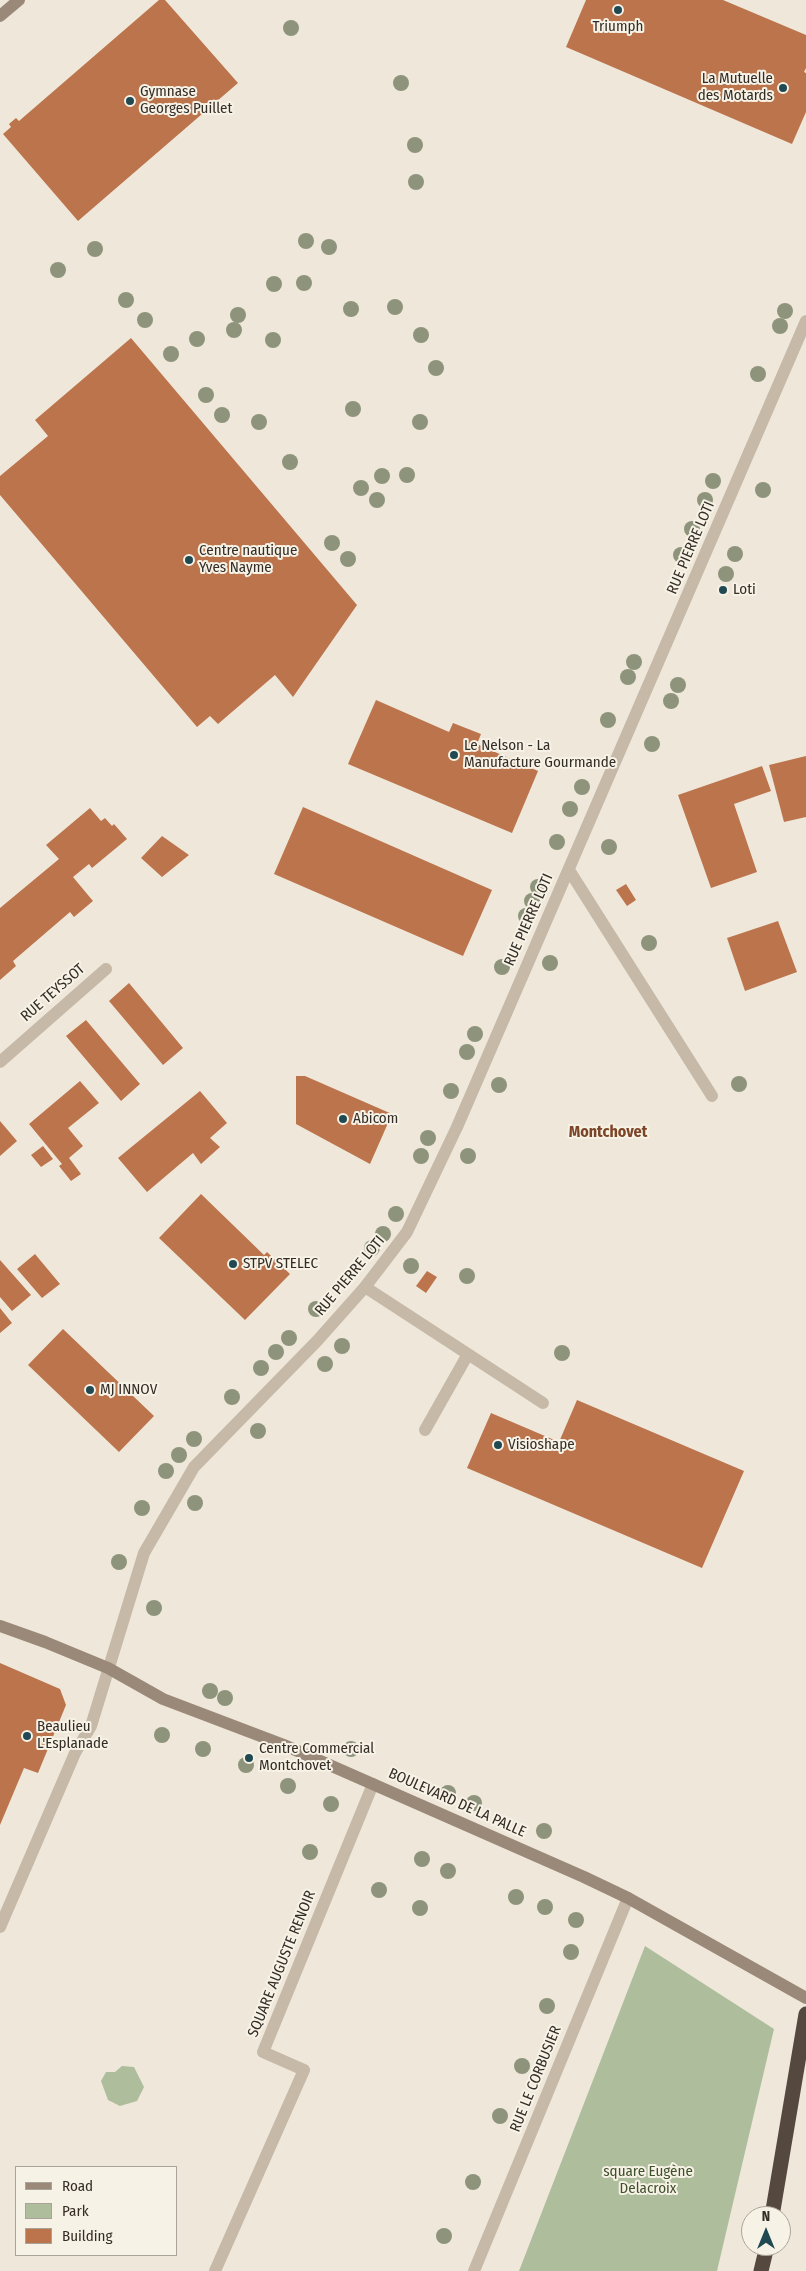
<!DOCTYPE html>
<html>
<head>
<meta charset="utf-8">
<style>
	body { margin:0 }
	#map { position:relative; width:806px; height:2271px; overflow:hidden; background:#efe8da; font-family:"Fira Sans Condensed",sans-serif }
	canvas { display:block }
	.legend { position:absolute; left:15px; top:2166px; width:162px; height:90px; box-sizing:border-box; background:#f7f2e6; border:1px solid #a9a39a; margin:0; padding:6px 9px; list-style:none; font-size:15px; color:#342d27 }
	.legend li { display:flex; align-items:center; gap:10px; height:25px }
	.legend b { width:25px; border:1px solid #a9a39a }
	.north { position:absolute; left:741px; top:2206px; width:50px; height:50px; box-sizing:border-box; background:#f7f2e6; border:1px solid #a9a39a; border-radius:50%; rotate:0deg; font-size:14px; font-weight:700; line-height:20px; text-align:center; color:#342d27 }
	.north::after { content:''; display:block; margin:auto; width:18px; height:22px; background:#204952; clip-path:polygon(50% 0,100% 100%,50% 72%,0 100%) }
</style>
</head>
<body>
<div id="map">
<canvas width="806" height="2271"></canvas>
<ul class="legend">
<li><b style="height:6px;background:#9a8979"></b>Road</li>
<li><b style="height:14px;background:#aebd9c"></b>Park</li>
<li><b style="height:14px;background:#bc744c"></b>Building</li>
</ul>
<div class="north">N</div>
</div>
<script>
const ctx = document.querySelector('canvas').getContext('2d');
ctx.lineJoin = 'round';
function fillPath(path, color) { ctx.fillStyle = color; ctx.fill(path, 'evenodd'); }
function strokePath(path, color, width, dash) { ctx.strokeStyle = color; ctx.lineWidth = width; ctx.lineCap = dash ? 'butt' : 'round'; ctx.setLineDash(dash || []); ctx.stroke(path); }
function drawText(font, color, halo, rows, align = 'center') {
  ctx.font = font + ' "Fira Sans Condensed",sans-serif'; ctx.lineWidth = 4; ctx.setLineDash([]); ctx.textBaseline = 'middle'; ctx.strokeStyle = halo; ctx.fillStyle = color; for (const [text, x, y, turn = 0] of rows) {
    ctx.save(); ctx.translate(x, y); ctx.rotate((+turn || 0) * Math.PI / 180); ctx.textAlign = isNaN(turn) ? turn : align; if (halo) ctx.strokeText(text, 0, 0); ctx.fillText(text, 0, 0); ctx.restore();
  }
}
fillPath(new Path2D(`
	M645 1946 774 2029 717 2271H519Z
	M122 2066 134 2067 144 2087 137 2101 120 2106 108 2100 101 2081 106 2072H115Z`), '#aebd9c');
fillPath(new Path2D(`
	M159 0H165L238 83 78 221 3 134 11 127 9 124 16 118 19 121Z
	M586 0H723L806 35V68L804 72 806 73V112L792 144 566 47Z
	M131 338 357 605 293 697 275 675 218 724 210 716 197 727 0 495V476L48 436 35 420Z
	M376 700 449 732 453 723 481 734 477 744 538 771 512 833 348 764Z
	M806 756V817L784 822 769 765Z
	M762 766 771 791 734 804 757 872 711 888 678 795Z
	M303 807 492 890 463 956 274 874Z
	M90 808 101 821 105 818 112 826 114 824 127 839 92 868 89 864 73 877 93 901 74 917 70 912 13 961 16 966 0 980V908L59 859 46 845Z
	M162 836 189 855 162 877 141 858Z
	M626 884 636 900 627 906 616 890Z
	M778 921 797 972 745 991 727 938Z
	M129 983 183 1048 163 1065 109 1001Z
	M86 1020 140 1084 121 1101 66 1036Z
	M296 1076H305L392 1114 370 1164 296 1124Z
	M80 1081 99 1103 68 1128 83 1146 69 1158 81 1174 71 1181 59 1166 62 1164 29 1124Z
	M200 1091 227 1123 210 1138 220 1147 201 1164 193 1153 147 1192 118 1158Z
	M0 1121 17 1141 0 1156Z
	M43 1146 53 1159 41 1167 31 1155Z
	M201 1194 264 1255 267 1252 290 1274 245 1320 159 1238Z
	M35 1254 60 1284 42 1298 17 1269Z
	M0 1260 31 1295 12 1311 0 1297Z
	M427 1271 437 1277 426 1293 416 1286Z
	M0 1308 12 1323 0 1333Z
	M63 1329 154 1416 119 1452 28 1365Z
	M577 1400 744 1471 702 1568 467 1468 491 1413 559 1442Z
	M0 1663 60 1689 66 1705 38 1773 24 1768 0 1825Z`), '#bc744c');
strokePath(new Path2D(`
	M365 1287 543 1403
	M425 1430 468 1354`), '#c6b9a8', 12);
strokePath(new Path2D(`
	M569 870 712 1096
	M0 1062 106 969
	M0 1927 75 1753 91 1726 144 1553 194 1467 317 1341 365 1287 407 1232 457 1127 806 321
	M215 2271 304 2070 263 2052 373 1784
	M474 2271 628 1898`), '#c6b9a8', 12);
strokePath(new Path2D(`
	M0 16 19 0
	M0 1626 45 1642 108 1668 163 1699 284 1745 584 1877 628 1898 806 1998`), '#9a8979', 12);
strokePath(new Path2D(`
	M772 2216 806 2014
	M761 2271 767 2246`), '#54483f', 15);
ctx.fillStyle = '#8e947b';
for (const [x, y] of [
	[291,28],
	[401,83],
	[415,145],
	[416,182],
	[306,241],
	[329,247],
	[95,249],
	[58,270],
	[304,283],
	[274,284],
	[126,300],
	[395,307],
	[351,309],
	[785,311],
	[238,315],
	[145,320],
	[780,326],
	[234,330],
	[421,335],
	[197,339],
	[273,340],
	[171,354],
	[436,368],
	[758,374],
	[206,395],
	[353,409],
	[222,415],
	[259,422],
	[420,422],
	[290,462],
	[407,475],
	[382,476],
	[713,481],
	[361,488],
	[763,490],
	[377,500],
	[705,500],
	[692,529],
	[332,543],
	[735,554],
	[681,555],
	[348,559],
	[726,574],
	[634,662],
	[628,677],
	[678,685],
	[671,701],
	[608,720],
	[652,744],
	[582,787],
	[570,809],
	[557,842],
	[609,847],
	[538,887],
	[532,901],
	[526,916],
	[649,943],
	[550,963],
	[502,967],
	[475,1034],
	[467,1052],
	[739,1084],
	[499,1085],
	[451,1091],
	[428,1138],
	[421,1156],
	[468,1156],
	[396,1214],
	[383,1234],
	[372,1248],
	[411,1266],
	[467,1276],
	[316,1309],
	[289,1338],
	[342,1346],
	[276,1352],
	[562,1353],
	[325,1364],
	[261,1368],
	[232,1397],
	[258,1431],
	[194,1439],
	[179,1455],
	[166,1471],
	[195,1503],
	[142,1508],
	[119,1562],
	[154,1608],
	[210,1691],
	[225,1698],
	[162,1735],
	[203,1749],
	[351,1749],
	[246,1765],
	[288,1786],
	[448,1793],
	[474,1803],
	[331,1804],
	[544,1831],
	[310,1852],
	[422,1859],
	[448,1871],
	[379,1890],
	[516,1897],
	[545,1907],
	[420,1908],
	[576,1920],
	[571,1952],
	[547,2006],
	[522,2066],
	[500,2116],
	[473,2182],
	[444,2236]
]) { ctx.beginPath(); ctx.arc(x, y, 8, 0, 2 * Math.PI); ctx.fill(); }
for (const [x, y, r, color] of [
	[618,10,5,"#204952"],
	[783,88,5,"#204952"],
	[130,101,5,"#204952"],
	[189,560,5,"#204952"],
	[723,590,5,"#204952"],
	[454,755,5,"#204952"],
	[343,1119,5,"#204952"],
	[233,1264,5,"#204952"],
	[90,1390,5,"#204952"],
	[498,1445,5,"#204952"],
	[27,1736,5,"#204952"],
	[249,1758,5,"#204952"]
]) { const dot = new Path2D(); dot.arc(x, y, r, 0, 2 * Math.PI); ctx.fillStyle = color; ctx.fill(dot); strokePath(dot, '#f7f2e6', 2); }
drawText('15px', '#342d27', '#f7f2e6', [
	["Triumph",618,27,"center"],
	["La Mutuelle",773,79,"right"],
	["des Motards",773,96,"right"],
	["Gymnase",140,92],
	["Georges Puillet",140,109],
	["Centre nautique",199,551],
	["Yves Nayme",199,568],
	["Loti",733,590],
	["Le Nelson - La",464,746],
	["Manufacture Gourmande",464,763],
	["Abicom",353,1119],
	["STPV STELEC",243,1264],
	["MJ INNOV",100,1390],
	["Visioshape",508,1445],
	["Beaulieu",37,1727],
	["L'Esplanade",37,1744],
	["Centre Commercial",259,1749],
	["Montchovet",259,1766]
], 'left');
drawText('15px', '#342d27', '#f7f2e6', [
	["RUE PIERRE LOTI",691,548,-67],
	["RUE PIERRE LOTI",529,920,-66],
	["RUE TEYSSOT",53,993,-41],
	["RUE PIERRE LOTI",350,1276,-50],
	["BOULEVARD DE LA PALLE",457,1803,24],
	["SQUARE AUGUSTE RENOIR",282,1964,-68],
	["RUE LE CORBUSIER",536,2079,-68]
]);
drawText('15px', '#3f502d', '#f7f2e6', [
	["square Eugène",648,2172],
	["Delacroix",648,2189]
]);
drawText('bold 16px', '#7c4527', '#f7f2e6', [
	["Montchovet",608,1133]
]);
</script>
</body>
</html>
